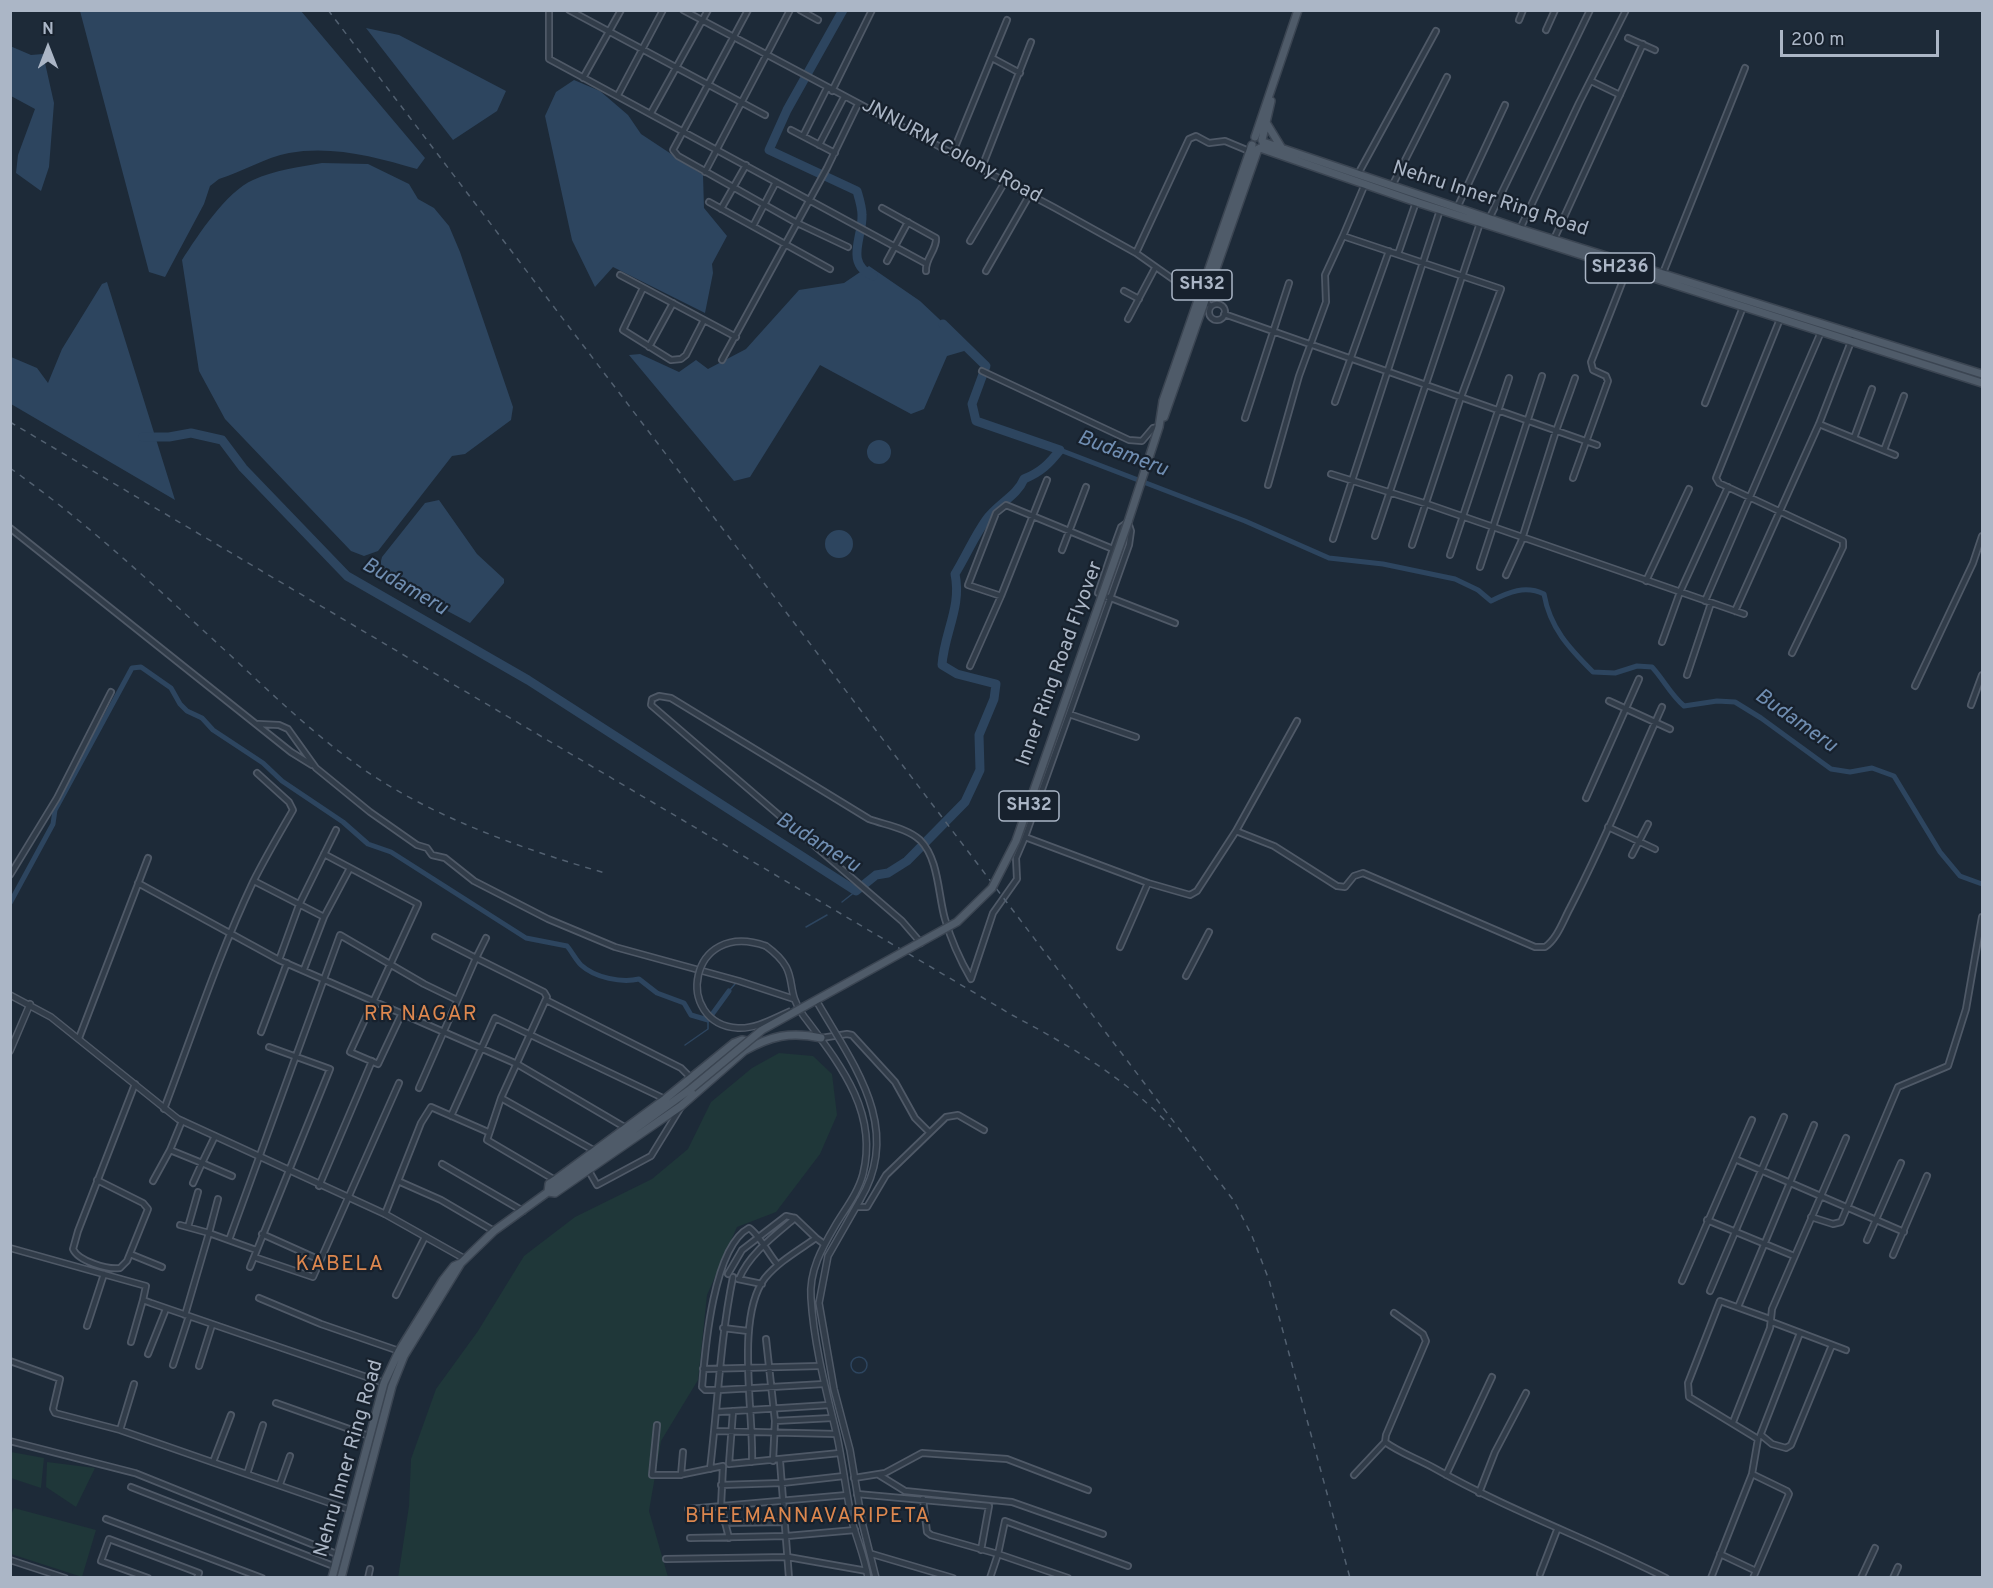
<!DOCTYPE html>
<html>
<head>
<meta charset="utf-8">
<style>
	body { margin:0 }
	#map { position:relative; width:1993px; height:1588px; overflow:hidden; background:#1d2a38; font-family:Overpass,sans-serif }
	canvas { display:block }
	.frame { position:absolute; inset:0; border:12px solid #abb6c6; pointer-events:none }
	.north { position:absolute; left:18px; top:18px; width:60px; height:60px; -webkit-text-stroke:4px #17212d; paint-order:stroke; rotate:0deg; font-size:16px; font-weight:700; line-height:24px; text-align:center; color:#abb6c6 }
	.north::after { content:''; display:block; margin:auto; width:21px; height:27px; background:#abb6c6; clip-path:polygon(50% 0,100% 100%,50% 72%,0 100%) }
	.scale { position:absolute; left:1780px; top:30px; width:159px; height:27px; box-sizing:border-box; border:3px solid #abb6c6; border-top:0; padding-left:8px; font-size:18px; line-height:21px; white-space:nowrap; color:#abb6c6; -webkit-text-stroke:4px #17212d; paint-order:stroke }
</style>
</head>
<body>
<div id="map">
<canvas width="1993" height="1588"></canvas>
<div class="frame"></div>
<div class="north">N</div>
<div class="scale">200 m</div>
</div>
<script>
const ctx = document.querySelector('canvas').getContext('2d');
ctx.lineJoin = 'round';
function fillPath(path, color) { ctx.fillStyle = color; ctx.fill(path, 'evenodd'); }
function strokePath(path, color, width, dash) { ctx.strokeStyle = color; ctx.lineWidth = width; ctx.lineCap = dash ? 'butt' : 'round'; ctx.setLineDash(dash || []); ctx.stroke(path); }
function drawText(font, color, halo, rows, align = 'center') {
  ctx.font = font + ' Overpass,sans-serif'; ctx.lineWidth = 4.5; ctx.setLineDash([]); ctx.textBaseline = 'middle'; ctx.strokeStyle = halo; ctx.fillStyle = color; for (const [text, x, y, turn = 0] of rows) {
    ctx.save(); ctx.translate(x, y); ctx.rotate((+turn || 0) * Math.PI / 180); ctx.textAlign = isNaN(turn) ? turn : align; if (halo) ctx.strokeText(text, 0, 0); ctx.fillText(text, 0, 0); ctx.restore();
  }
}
fillPath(new Path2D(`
	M779 1053 813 1056 832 1074 837 1115 820 1154 776 1212 737 1227 707 1295 698 1380 661 1441 649 1511 668 1577 398 1578 409 1506 411 1459 436 1389 478 1331 524 1256 575 1217 652 1179 688 1149 711 1102 752 1068Z
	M11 1452 44 1458 41 1488 11 1478Z
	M47 1462 95 1468 76 1507 46 1487Z
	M14 1508 96 1530 82 1577 11 1554V1515Z`), '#1f3739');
fillPath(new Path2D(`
	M80 11H301L425 158 417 169C377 157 331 145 289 153 266 157 242 172 219 179L210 186 204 204 165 277 149 272Z
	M366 28 399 35 506 91 497 111 453 140Z
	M10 46 31 55 43 54 54 103 49 167 41 191 16 173 18 155 35 109 11 96Z
	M574 80 600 91 628 115 641 134 703 175 704 208 727 236 712 264 713 273 705 313 613 267 595 287 572 240 545 116 556 92Z
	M322 163 368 164 409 184 418 199 434 208 449 226 460 252 513 407 511 420 465 454 452 456 378 551 364 556 351 551 225 419 199 371 182 260C198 235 226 192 253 180 275 170 299 167 322 163Z
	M869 266 920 301 971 349 947 356 924 409 911 414 820 365 750 477 734 481 629 355 640 354 679 372 696 360 708 369 746 349 799 290 844 283Z
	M107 282 175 500 11 404V357L37 368 48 383 62 349 102 284Z
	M867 452a12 12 0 1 1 24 0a12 12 0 1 1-24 0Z
	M439 500 477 554 504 579V583L470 623 389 580 379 569 382 557 425 503Z
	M825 544a14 14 0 1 1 28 0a14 14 0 1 1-28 0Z`), '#2d455f');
strokePath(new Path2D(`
	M842 902 856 891
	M806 927 827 915
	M729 991 735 984
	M685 1045 708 1029V1020
	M851 1365a8 8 0 1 1 16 0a8 8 0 1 1-16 0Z`), '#2d455f', 1.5);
strokePath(new Path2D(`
	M1060 450 1245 521 1329 558 1383 564 1455 579 1478 590 1491 601C1509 592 1525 585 1544 594 1550 628 1569 648 1593 672L1615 673 1637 666 1652 667C1664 680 1670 694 1684 706L1717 701 1735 702 1761 718 1831 769 1850 772 1872 768 1894 776 1940 852 1960 876 1982 884
	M10 903 53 824 55 810 132 668 141 667 171 688 180 704 187 711 202 718 213 730 263 763 282 781 343 822 368 844 391 852 526 938 567 946C572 952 576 960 581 965 595 978 622 983 639 979L657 993 684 1003 691 1015 708 1020 729 991`), '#2d455f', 5);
strokePath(new Path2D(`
	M843 10 787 110 769 150 857 191C859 198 862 207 862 215 863 237 844 263 873 276
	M143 437H169L191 433 222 440 243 468 347 576 528 680 856 891 876 875 888 873 907 861 965 802 980 770 979 735 994 699 996 684 957 674 942 665C944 633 962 607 955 574 966 556 974 537 986 520 997 504 1017 496 1024 479 1041 472 1049 464 1060 450L976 421 972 404 986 366 943 324`), '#2d455f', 9);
const minor = new Path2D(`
	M549 10V59L925 263
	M569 10 765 115
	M683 10 1055 208 1136 253 1211 306
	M748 10 673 150 678 156 795 222 848 247
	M800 10 818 20
	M1519 20 1523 10
	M1546 30 1555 10
	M1628 38 1655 50
	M992 58 1020 73
	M583 78 621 10
	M1591 81 1620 95
	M832 91 872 10
	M618 95 663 10
	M651 113 708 10
	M791 130 835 153
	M803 136 827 88
	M819 145 844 97
	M953 152 1007 20
	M982 167 1031 42
	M705 172 790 10
	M1358 174 1436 31
	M1365 184 1343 236 1501 289 1461 397 1412 545
	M1392 186 1447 77
	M709 202 830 269
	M882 208 936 238C937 250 925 258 926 271
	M1457 208 1505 105
	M721 209 746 165
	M1489 219 1590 10
	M753 226 776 182
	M1520 229 1579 103 1626 10
	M1554 239 1643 44
	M970 241 1006 180
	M1136 253 1189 139 1196 136 1209 143 1225 141 1249 151
	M1398 254 1416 202
	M887 261 908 222
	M986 271 1030 194
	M1663 273 1745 68
	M620 275 736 337
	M643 288 623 330 671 360 681 359 686 355 704 320
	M1124 291 1139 299
	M1209 312a8 8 0 1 1 16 0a8 8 0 1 1-16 0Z
	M1224 314 1597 445
	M1128 319 1155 268
	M1780 319 1716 478 1719 483 1843 541V547L1792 653
	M649 347 673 303
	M722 360 827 168 858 104
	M982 371 1129 440 1142 441 1153 428 1159 427
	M1335 402 1389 251
	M1705 403 1743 307
	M1245 418 1289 283
	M1819 424 1895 455
	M1854 438 1872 389
	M1884 450 1904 396
	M1331 474 1427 504 1744 614
	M1573 478 1608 381 1606 376 1593 370 1591 362 1627 270
	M1268 485 1299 376 1326 302 1325 275 1343 236
	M10 528 291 752 312 765
	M1375 536 1480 223
	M1333 539 1440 210
	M1062 550 1086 487
	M1450 555 1509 378
	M1480 567 1542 376
	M1506 575 1521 542 1556 431 1575 378
	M1646 581 1689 489
	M1001 596 968 585 996 513 1006 505 1113 549 1098 593 1175 623
	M1705 601 1821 332
	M1735 611 1819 424 1852 339
	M1662 642 1680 592 1728 487
	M970 666 1001 596 1047 480
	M1687 675 1711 603
	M1915 686 1973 563 1982 536
	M1609 701 1670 729
	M1971 705 1982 675
	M1069 714 1129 545 1131 531 1128 522 1121 527 1113 549
	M258 724 279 725 288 729 316 768 370 812 417 845 427 848 432 855 445 858 474 881 548 919 615 947 739 981 794 999
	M1136 737 1069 714 1025 837 1148 883 1190 895 1197 891 1236 831 1297 721
	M1586 798 1639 679
	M1608 827 1655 849
	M1236 831 1274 846 1337 886 1345 887 1354 876 1363 873 1535 947H1545C1557 939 1563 921 1570 908 1604 843 1632 774 1662 707
	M324 854 418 904 350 1052 378 1064 402 1013
	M1632 855 1648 824
	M10 875 57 798 111 692
	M254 881 324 917
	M138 883 279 960 517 1064 626 1128
	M435 937 476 958 486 938
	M921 943 902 921 651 705 652 699 659 696 671 698 869 819C885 825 907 828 920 840 939 859 938 895 945 919 951 940 960 960 971 979L993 913 1017 879 1016 858 1025 837
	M1120 947 1148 883
	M279 960 299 905 336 830
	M304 969 324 917 350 868
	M1186 976 1209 932
	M546 1000 681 1068 691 1078
	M261 1032 287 963
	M79 1038 148 858
	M821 1038 847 1034 852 1035 895 1082 915 1118 929 1132
	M419 1088 476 958 544 992 547 997 501 1098 487 1140 555 1180
	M501 1098 595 1151
	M164 1109C193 1033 218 956 253 882 265 858 279 834 293 810L289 802 257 773
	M451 1116 495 1018 665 1099
	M182 1121 170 1150 202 1163 215 1136
	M1735 1159 1904 1232
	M442 1164 523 1211
	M589 1171 597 1185 651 1156 681 1107
	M97 1180 143 1203 148 1209 127 1261 120 1268C108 1270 78 1261 73 1249L78 1231 135 1084
	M153 1181 170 1150
	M398 1181 441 1200 494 1231
	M193 1183 202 1163 232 1176
	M319 1186 372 1061
	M856 1207H867L886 1175 946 1117 958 1115 984 1130
	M385 1214 421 1123 431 1107 488 1132
	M1811 1217 1833 1224 1841 1222 1898 1087 1948 1066 1966 1009 1982 917
	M1707 1220 1794 1256
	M180 1225 209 1233 218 1199
	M188 1227 198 1192
	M262 1234 320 1260
	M229 1240 340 935 424 984 457 1000
	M1867 1240 1901 1163
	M10 1248 146 1286 143 1300 151 1303 384 1383
	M130 1254 162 1267
	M1893 1255 1927 1176
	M254 1257 313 1277 399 1083
	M778 1265C769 1255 759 1234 749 1228 713 1247 705 1350 702 1387L705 1390H719L824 1384
	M250 1267 330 1069 269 1047
	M728 1274 742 1250 786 1216 795 1218 816 1238
	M738 1279 762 1284
	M739 1279C749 1254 775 1235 795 1218
	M1682 1281 1752 1120
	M1710 1291 1784 1117
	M396 1295 425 1237
	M259 1298 321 1324 399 1351
	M1738 1307 1814 1125
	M1394 1313 1423 1334 1426 1341 1386 1435 1385 1442C1400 1453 1418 1459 1434 1468 1510 1511 1589 1539 1666 1578
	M185 1315 209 1233 256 1250
	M1772 1322 1846 1350
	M87 1326 104 1274
	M723 1328 748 1331
	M766 1339 775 1421 773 1461
	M131 1342 143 1300
	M148 1354 166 1309
	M10 1361 60 1379 53 1409 55 1413 120 1430 134 1384
	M173 1365 189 1316
	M199 1366 212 1325
	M703 1369 819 1366
	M276 1403 369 1436
	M733 1411 729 1464 840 1453
	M718 1412 829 1405
	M775 1421 832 1418
	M1733 1422 1770 1328 1772 1309 1846 1138
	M657 1425 652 1475H679L723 1466
	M120 1430 350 1510
	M715 1431 836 1434
	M1761 1435 1772 1444 1786 1448 1791 1445 1832 1345
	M1760 1436 1800 1333
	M10 1441 135 1473 339 1555
	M780 1461 789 1578
	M213 1462 231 1415
	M752 1462C754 1413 735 1317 765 1278 778 1262 799 1250 816 1238L824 1244
	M723 1466 721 1506 729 1538
	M710 1469C718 1404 720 1340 733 1277
	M247 1474 263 1425
	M1752 1474 1787 1491 1789 1494 1753 1578
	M681 1475 683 1452
	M879 1475 905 1491 1012 1502 1103 1534
	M1354 1475 1385 1442
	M1446 1475 1492 1377
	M854 1478 885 1473 922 1453 1007 1459 1088 1490
	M280 1484 290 1456
	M721 1485 782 1483 844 1476
	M131 1487 336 1567
	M1479 1493 1495 1452 1526 1393
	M857 1494 989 1506 981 1550
	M923 1499 927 1532 931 1535 998 1554 1005 1521 1128 1566
	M688 1509 847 1495
	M106 1519 262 1578
	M725 1523 785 1522
	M690 1538 787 1536 855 1530
	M872 1554 953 1578
	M1720 1554 1756 1571
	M666 1559 788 1557 867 1571
	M10 1560 65 1578
	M1540 1574 1557 1530
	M148 1578 101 1561 109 1539 199 1573 197 1578
	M368 1578 370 1569
	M990 1578 998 1554 1068 1578
	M1711 1578 1752 1474 1758 1439 1689 1397 1688 1383 1720 1301 1770 1319
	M1861 1578 1875 1548
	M1893 1578 1898 1567`);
const tertiary = new Path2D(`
	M766 946C803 973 782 986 803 1015 838 1062 879 1111 863 1174 858 1193 845 1209 835 1226 822 1248 809 1271 811 1298 814 1345 826 1390 837 1436 843 1464 846 1492 852 1521 857 1540 865 1558 868 1578
	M10 995 51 1017 178 1119 385 1214 465 1259
	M10 1051 30 1004
	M860 1200 828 1256 819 1303 834 1389 850 1450 862 1522 876 1578`);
const secondary = new Path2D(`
	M851 1513 860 1512`);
const primary = new Path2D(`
	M1267 124 1281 147
	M1255 137 1298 10
	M1262 140 1271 101
	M1263 142 1520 229 1982 374
	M1260 148 1416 202 1982 383
	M1164 417 1258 149
	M1128 522 1159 427 1163 401 1252 145
	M548 1192 555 1193 681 1106 744 1051C770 1036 791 1031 821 1038
	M548 1192 549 1184 555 1180 665 1099 734 1043 742 1040 751 1042
	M332 1578 384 1383 399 1351 443 1280 454 1266 461 1263 494 1231 692 1088
	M341 1578 392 1386 404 1356 461 1263`);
strokePath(minor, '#4f5967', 8);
strokePath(tertiary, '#4f5967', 8);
strokePath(secondary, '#4f5967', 9);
strokePath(primary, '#3b4552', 10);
strokePath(minor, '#313c49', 4.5);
strokePath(tertiary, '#313c49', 5);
strokePath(secondary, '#3f4b5c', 6);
strokePath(primary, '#4f5b69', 7);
strokePath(new Path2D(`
	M328 10 1234 1201 1252 1236 1269 1280 1350 1578
	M10 422 1012 1015C1070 1046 1126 1078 1171 1127
	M10 468C89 524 158 589 229 654 270 692 310 731 356 764 426 815 522 849 605 873`), '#526070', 1.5, [6, 6]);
const tertiaryBridge = new Path2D(`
	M766 946C688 918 673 1024 738 1028 757 1029 774 1018 791 1011
	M816 1000C852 1063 904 1127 860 1200`);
const primaryBridge = new Path2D(`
	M692 1088 762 1030 957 922 992 888 1016 841 1128 522`);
strokePath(tertiaryBridge, '#4f5967', 8, []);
strokePath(primaryBridge, '#3b4552', 10, []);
strokePath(tertiaryBridge, '#313c49', 5);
strokePath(primaryBridge, '#4f5b69', 7);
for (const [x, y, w] of [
	[1620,268,69],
	[1202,285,60],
	[1029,806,60]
]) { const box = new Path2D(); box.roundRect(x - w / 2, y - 15, w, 30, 4.5); ctx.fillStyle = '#17212d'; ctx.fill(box); strokePath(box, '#abb6c6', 1.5); }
drawText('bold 18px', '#abb6c6', null, [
	["SH236",1620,268],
	["SH32",1202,285],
	["SH32",1029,806]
]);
drawText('20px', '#abb6c6', '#17212d', [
	["JNNURM Colony Road",951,152,28],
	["Nehru Inner Ring Road",1490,200,18],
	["Inner Ring Road Flyover",1061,664,-70],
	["Nehru Inner Ring Road",350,1459,-74]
]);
drawText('italic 21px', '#708eb2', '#17212d', [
	["Budameru",1122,455,21],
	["Budameru",404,588,30],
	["Budameru",1795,722,35],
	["Budameru",817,844,32]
]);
ctx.letterSpacing = '1.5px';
drawText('21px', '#dd874e', '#17212d', [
	["RR NAGAR",421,1016],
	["KABELA",340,1266],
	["BHEEMANNAVARIPETA",808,1518]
]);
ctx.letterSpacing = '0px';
</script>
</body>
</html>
